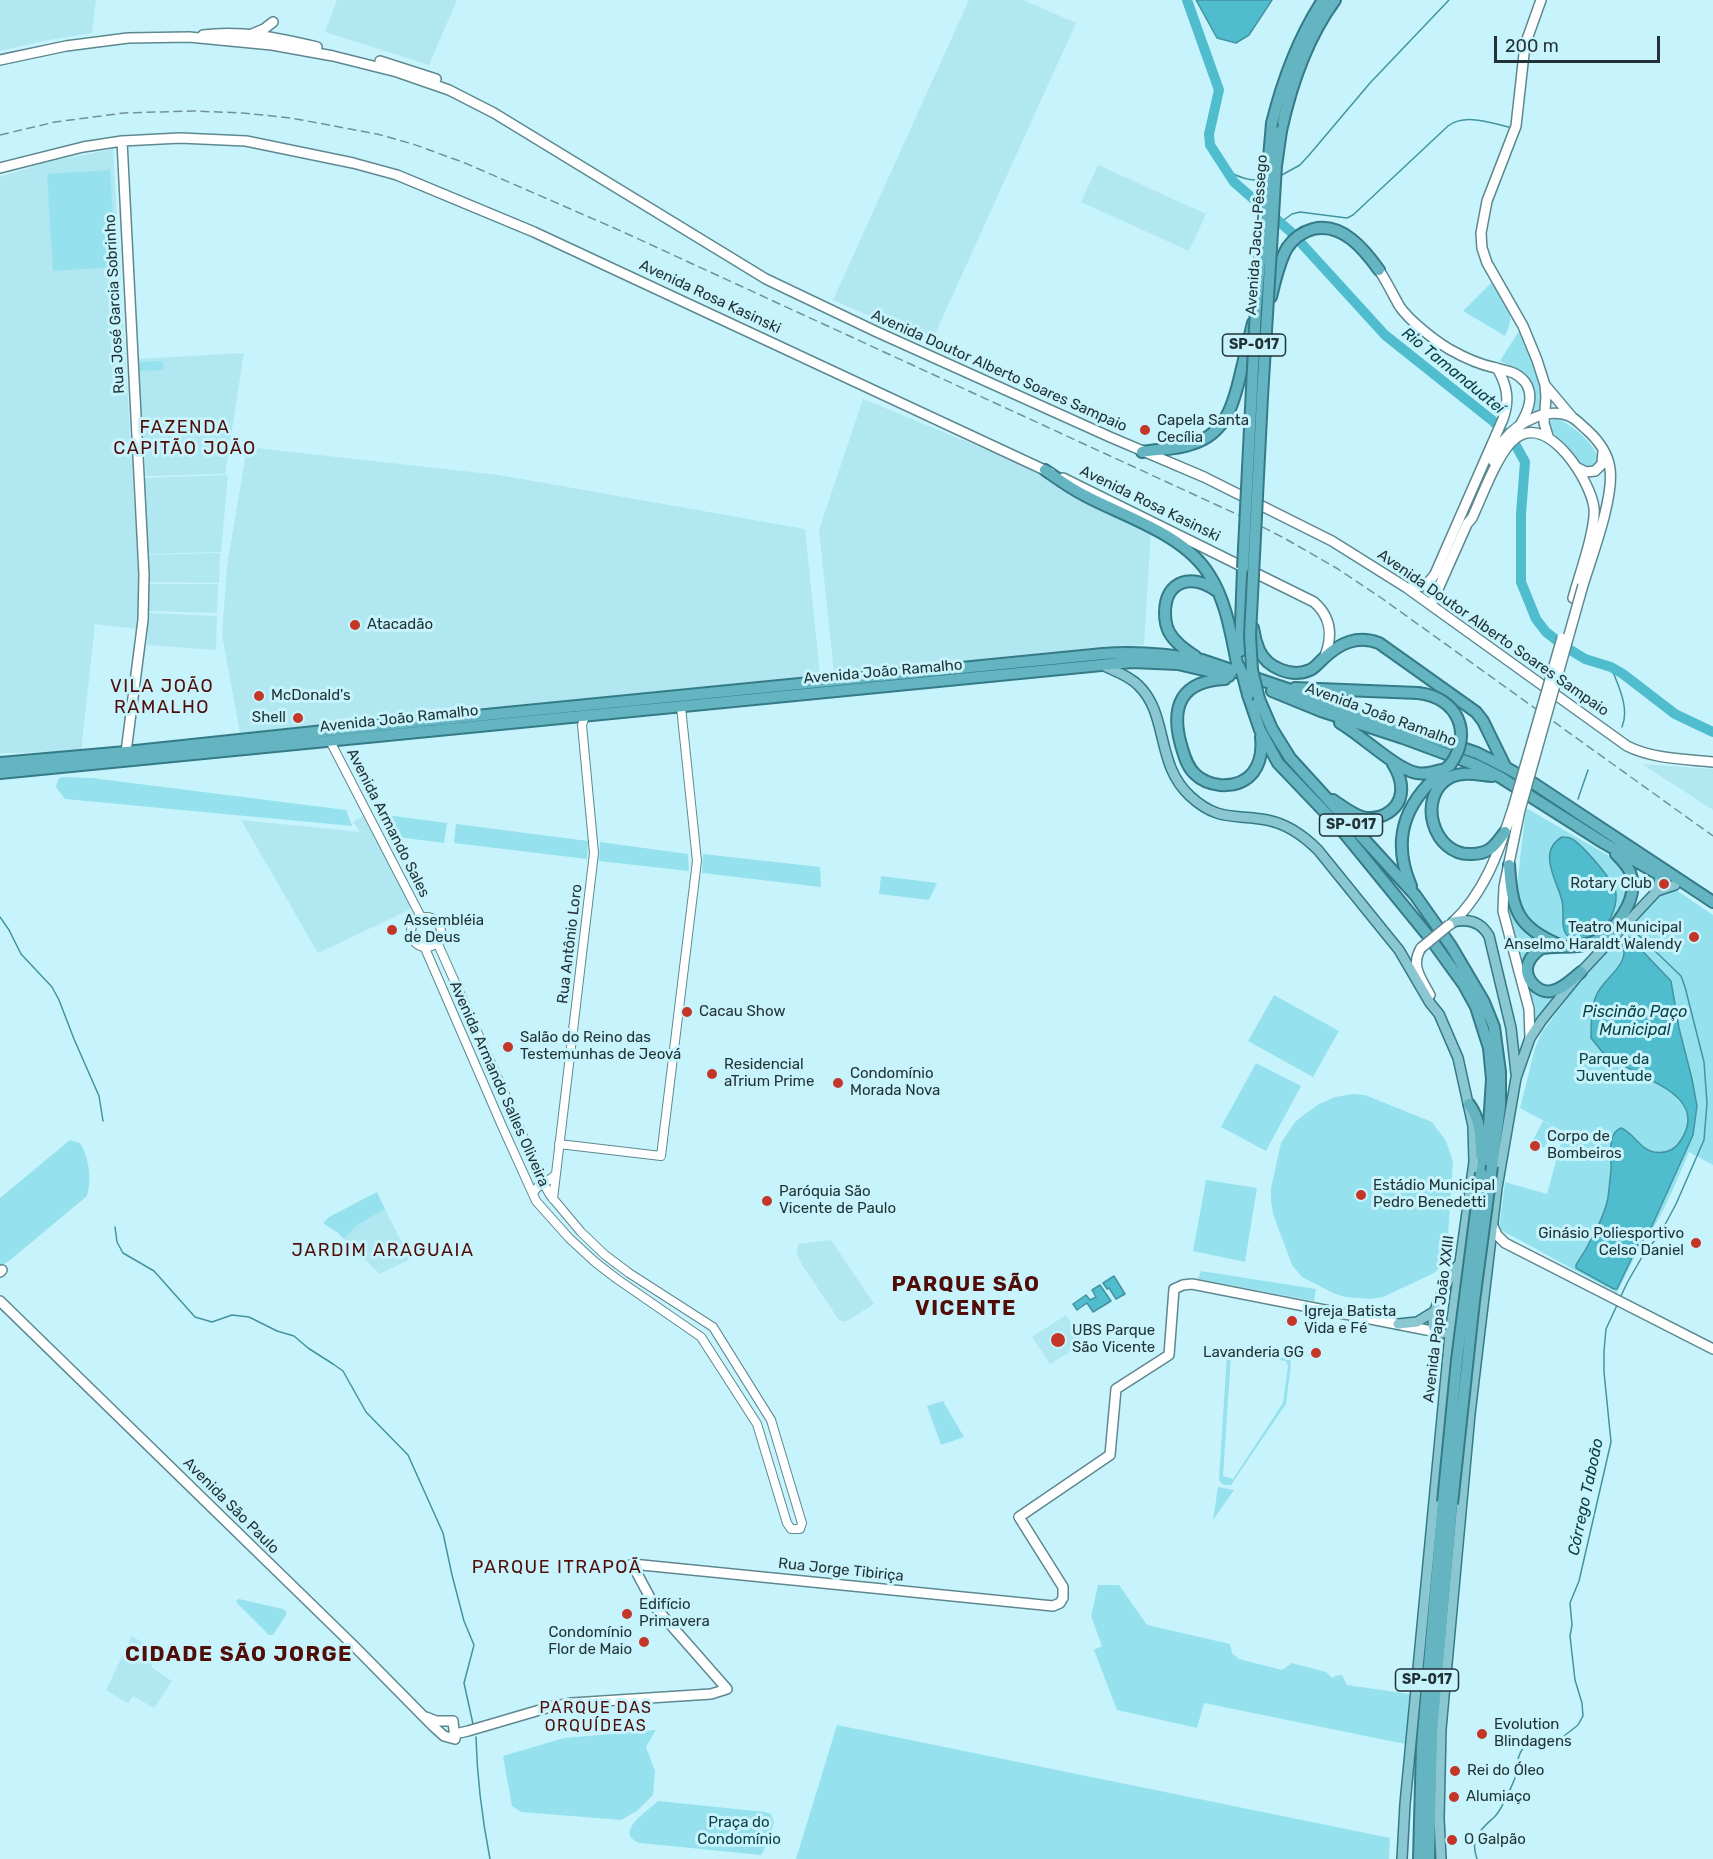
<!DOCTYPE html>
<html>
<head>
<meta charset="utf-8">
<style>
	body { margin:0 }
	#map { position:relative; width:1713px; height:1859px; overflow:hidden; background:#c7f4fc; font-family:Rubik,sans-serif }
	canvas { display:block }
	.scale { position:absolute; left:1494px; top:36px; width:166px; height:27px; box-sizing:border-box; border:3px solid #223337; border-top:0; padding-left:8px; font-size:18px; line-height:21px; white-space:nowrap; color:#223337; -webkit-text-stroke:4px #c7f4fc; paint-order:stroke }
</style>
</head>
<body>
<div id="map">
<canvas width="1713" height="1859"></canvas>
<div class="scale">200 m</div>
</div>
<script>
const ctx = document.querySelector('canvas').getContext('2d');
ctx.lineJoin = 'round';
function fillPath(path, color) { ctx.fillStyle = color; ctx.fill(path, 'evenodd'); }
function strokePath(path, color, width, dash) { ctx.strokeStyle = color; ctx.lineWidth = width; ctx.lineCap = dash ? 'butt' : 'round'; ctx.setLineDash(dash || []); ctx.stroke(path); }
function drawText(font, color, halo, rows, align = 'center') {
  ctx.font = font + ' Rubik,sans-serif'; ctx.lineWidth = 6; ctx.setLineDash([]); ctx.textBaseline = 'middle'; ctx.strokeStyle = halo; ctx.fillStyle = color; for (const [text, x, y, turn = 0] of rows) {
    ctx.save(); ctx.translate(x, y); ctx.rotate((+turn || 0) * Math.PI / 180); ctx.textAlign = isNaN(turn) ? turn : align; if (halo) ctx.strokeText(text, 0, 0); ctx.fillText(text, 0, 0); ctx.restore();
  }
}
fillPath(new Path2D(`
	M0 0H96L92 33 44 41 0 51Z
	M337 0H457L429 65 325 32Z
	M969 0H1023L1076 23 931 343 833 300Z
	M113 149 140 603 137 629 95 624 81 752 0 753V177L48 162Z
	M1098 165 1206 214 1189 251 1081 202Z
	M244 353 225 474 146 476 137 359Z
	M863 399 1009 459 1151 531 1144 645 834 673 819 530Z
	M247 447 499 475 805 529 820 675 240 733 222 635 227 566Z
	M228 475 221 552 148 554 144 478Z
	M220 553 219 583 148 582 147 555Z
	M148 584H218L217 613 149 611Z
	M149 613 217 616 216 650 147 645Z
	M1642 764 1713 769V811V810Z
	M363 816 410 904 409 910 318 953 241 820 360 832 353 822Z
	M385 1209 410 1259 380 1274 344 1239 356 1226Z
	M831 1240 874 1304 845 1322 839 1320 801 1263 797 1254 798 1244Z
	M1066 1315 1085 1343 1050 1364 1032 1337Z
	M132 1636 160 1653 151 1667 172 1681 154 1708 133 1696 128 1703 106 1690Z`), '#b1e7f0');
fillPath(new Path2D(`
	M110 170 116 267 53 271 47 174Z
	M1493 281C1505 302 1518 312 1505 336L1463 311Z
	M1519 331 1524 336C1531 353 1553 395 1539 412 1536 415 1530 418 1527 420L1530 384 1518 369 1500 361Z
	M163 361V370L140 371V362Z
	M1555 418C1566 420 1602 448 1597 461 1596 461 1591 468 1590 468L1582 467 1552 431 1550 422Z
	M61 777 92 778 346 810 352 826 65 799 56 787 58 780Z
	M1526 808 1611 857 1624 871 1628 884 1627 898 1619 911 1604 932 1574 944 1551 936 1520 910 1517 886Z
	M378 814 447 823 444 843 389 836Z
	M456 824 588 841 587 859 454 843Z
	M600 842 688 854 689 871 599 861Z
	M703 854 820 867 821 887 702 873Z
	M881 876 937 883 929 900 879 894Z
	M1675 889 1713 915V1165L1689 1152C1680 1173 1657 1231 1641 1244L1617 1293 1499 1229 1505 1182 1547 1194 1564 1132 1520 1108 1535 1048 1542 1032 1579 983 1664 890Z
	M1508 905 1522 928 1542 945 1532 952 1530 987C1540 996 1546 996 1560 994L1546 1007 1536 1024 1509 916Z
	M1274 995 1339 1031 1313 1077 1248 1041Z
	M1256 1063 1301 1086 1266 1151 1221 1127Z
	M1353 1094 1365 1095 1432 1122 1446 1141 1453 1162 1447 1252 1443 1264 1434 1273 1383 1297 1371 1299 1345 1297 1333 1293 1302 1277 1292 1265 1273 1214 1271 1201V1188L1281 1143 1295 1122 1305 1114 1319 1104 1335 1097Z
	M1543 1121 1555 1128 1544 1148 1532 1142Z
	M70 1140 80 1143C89 1156 92 1181 87 1196L9 1261 0 1266V1198Z
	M1206 1180 1257 1188 1245 1262 1193 1251Z
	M377 1192 385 1209 356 1226 344 1239 338 1233 323 1223 329 1217Z
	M1201 1271 1316 1289 1314 1301 1198 1279Z
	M1234 1349 1287 1358 1290 1360 1291 1364 1286 1404 1231 1485H1224L1220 1482 1219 1478 1227 1355 1231 1350ZM1236 1353 1286 1361 1288 1366 1283 1403 1233 1479 1223 1476 1231 1355Z
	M943 1401 964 1437 941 1445 927 1406Z
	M1218 1487 1234 1490 1213 1520Z
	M1098 1585H1119L1147 1625 1230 1644 1232 1653 1239 1659 1282 1670 1292 1663 1326 1672 1332 1678 1338 1675H1342L1347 1685 1410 1694 1405 1744 1204 1703 1197 1728 1117 1710 1094 1650 1102 1646 1091 1616Z
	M239 1599 283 1609 286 1611V1615L273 1635H269L237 1603 236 1601Z
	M837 1725 1390 1838 1389 1859H796Z
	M656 1730 646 1747 655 1771 653 1795 637 1811 621 1820 521 1812 512 1806 503 1756 564 1738Z
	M658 1801 765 1812 771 1814 774 1823 763 1852 761 1855 640 1843C612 1833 649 1810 658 1801Z`), '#96e1ee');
const water = new Path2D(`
	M1196 0H1272L1249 35 1236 43 1217 38Z
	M1562 837C1566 837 1569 837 1572 839 1582 845 1616 882 1616 894 1617 909 1609 921 1601 933 1593 935 1578 942 1569 937 1559 930 1565 912 1562 901 1558 882 1536 852 1562 837Z
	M1629 937 1671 981 1679 1028 1692 1079 1697 1106 1693 1135 1647 1237 1639 1243 1617 1289H1614L1576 1268V1265C1588 1247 1604 1218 1608 1198 1609 1189 1610 1179 1611 1170 1612 1157 1606 1134 1621 1128 1634 1133 1639 1149 1654 1152 1666 1154 1675 1150 1681 1140 1703 1106 1669 1089 1643 1076 1632 1070 1621 1064 1610 1058L1604 1054 1591 1038C1591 1026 1591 1007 1596 996 1603 978 1632 964 1622 944Z
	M1114 1276 1125 1294 1116 1299 1109 1288 1107 1289 1103 1283Z
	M1100 1285 1111 1301 1093 1312 1087 1303 1077 1310 1073 1304 1086 1295 1090 1300 1096 1297 1092 1290Z`);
fillPath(water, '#50bdcf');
strokePath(water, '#4294a1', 1.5);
strokePath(new Path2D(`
	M1226 170C1238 177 1250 182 1264 179
	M1280 176 1300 165 1310 154 1370 83 1449 0
	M1281 222 1292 214 1300 212 1347 218 1353 215 1448 126C1465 113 1491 123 1509 127
	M1611 667C1618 685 1630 708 1622 727
	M1578 799 1588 770
	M0 917 9 930 21 954 52 987 59 1000 74 1039 99 1096 103 1121
	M115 1227 117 1242 123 1253 154 1271 195 1317 212 1322 232 1315 249 1317 277 1331 294 1336 308 1348 333 1364 343 1371 366 1412 408 1455 443 1533 452 1575 464 1621 474 1645 464 1683 473 1724
	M1621 1296 1627 1283 1646 1250 1659 1236 1676 1204 1704 1140 1707 1103 1704 1062 1685 987 1681 976 1628 925
	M476 1737C477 1778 482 1818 490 1859
	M1477 1859C1470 1839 1478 1832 1492 1819 1498 1815 1502 1806 1505 1800 1509 1793 1512 1785 1515 1778 1518 1767 1516 1756 1524 1747L1537 1748 1554 1744 1578 1725 1583 1716 1582 1703 1575 1680 1570 1636 1572 1625 1570 1603 1579 1581 1611 1442 1604 1372V1351L1606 1329 1618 1303`), '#4294a1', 1.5);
strokePath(new Path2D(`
	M1187 0 1219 90 1209 134 1210 145 1234 182 1291 232 1385 335 1493 421 1515 444 1525 462 1521 514V582L1536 619 1546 632 1564 646 1585 659 1611 667 1623 674 1675 714 1713 732`), '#50bdcf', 10);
const tertiary = new Path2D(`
	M330 741 421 917
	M411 932a15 15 0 1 1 30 0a15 15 0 1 1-30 0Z
	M424 946 502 1126 536 1201 569 1238 595 1262 617 1279 701 1337 757 1424 787 1523 791 1529H800L802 1523 801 1520 771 1420 713 1327 629 1273 605 1255 581 1232 550 1195 540 1177 512 1110 437 942
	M559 1144 661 1156 697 861 681 707
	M533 1194C537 1183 548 1183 555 1175
	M553 1199 594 853 582 725 585 716`);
const secondary = new Path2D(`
	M1541 0 1525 45 1516 126 1487 201 1481 233 1482 248 1487 263 1523 326 1537 360 1545 385 1546 397 1544 423 1548 436
	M252 34 264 29 273 22
	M203 35C242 30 279 38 317 47
	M0 60 66 46 128 38 189 37 272 45 333 56 397 72 449 90 494 113 766 279 877 332 1110 437 1204 477 1332 541 1407 588 1627 746C1653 759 1684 759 1713 762
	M380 61 436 79
	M122 141 144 574 143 620 126 752
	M0 168 83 147 122 141 180 138 246 141 353 163 397 175 534 232 1051 473
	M1379 270C1387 282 1393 295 1400 307 1410 321 1434 340 1449 349 1463 357 1481 365 1496 368 1508 371 1517 372 1525 382 1535 396 1528 412 1520 425
	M1545 385 1572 417
	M1493 461C1496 454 1498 447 1503 441 1518 422 1550 405 1573 418 1578 421 1582 426 1587 430 1598 440 1608 453 1610 469 1614 498 1592 556 1583 585
	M1576 467 1586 472 1595 471 1602 464 1603 451
	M1063 478 1314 602C1332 618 1333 637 1324 658
	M1407 588C1421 588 1427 586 1435 574L1503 419C1510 400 1507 385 1497 368
	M1431 605 1467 524 1472 518C1482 497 1498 451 1516 438 1549 413 1591 482 1594 508 1596 529 1579 576 1573 598
	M1520 810 1504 887 1503 911 1529 1009 1530 1038
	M1451 924C1485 893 1499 851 1513 808
	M1421 948C1410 966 1421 978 1430 995
	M1492 1224 1497 1235 1505 1243 1713 1349
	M0 1272 2 1270
	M0 1301 354 1646 434 1727 444 1736 455 1739 453 1721H436L426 1717
	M632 1564 1053 1606 1060 1603 1063 1598V1587L1019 1517 1110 1455 1116 1389 1169 1355 1174 1289 1183 1285 1192 1284 1442 1333
	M455 1734 468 1731 550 1707 572 1703 711 1694 727 1689 655 1607 632 1564`);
const primary = new Path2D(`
	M1102 665C1114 671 1128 675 1138 685 1169 714 1155 764 1190 796 1218 822 1235 814 1267 820 1288 824 1304 836 1318 850L1399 950 1430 1003 1439 1014 1458 1058 1473 1126 1474 1162 1450 1334 1405 1804 1402 1859
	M1657 891 1675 885
	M1453 922C1469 918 1481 922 1489 936L1511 1028 1516 1073
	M1398 1324 1417 1322 1435 1311
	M1442 1333 1434 1328C1428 1315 1450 1275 1459 1264
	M1441 1859 1439 1818 1441 1729 1470 1414 1497 1188 1516 1078 1530 1038 1542 1020 1581 972 1657 891 1660 879 1659 869`);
const trunk = new Path2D(`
	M1272 123C1283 79 1298 38 1323 0
	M1281 131C1291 85 1307 38 1335 0
	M1271 297C1275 281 1279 262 1287 248 1293 239 1302 232 1313 229 1342 222 1364 249 1379 270
	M1142 452C1159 449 1176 450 1192 444 1226 434 1234 403 1241 372 1245 356 1249 339 1253 323
	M1045 470C1058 479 1070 488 1084 495 1125 517 1185 534 1210 576 1226 601 1231 634 1237 663L1242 672
	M1253 628C1254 635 1256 643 1259 650 1267 668 1292 678 1310 670 1316 667 1319 662 1324 658 1340 643 1357 635 1379 643L1476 712 1483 721 1505 766
	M1240 651 1243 568
	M1196 657C1186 650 1175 643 1169 632 1166 626 1165 620 1165 613 1165 580 1192 573 1217 591
	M1225 679C1182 681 1170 705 1181 745 1184 755 1187 767 1195 774 1202 781 1211 784 1220 785 1251 787 1264 765 1261 737
	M1295 688 1418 693
	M1272 691 1321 711 1403 738 1476 765 1500 777 1604 843 1665 878
	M1248 695 1260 730 1278 763 1341 829 1430 938 1464 985 1476 1007 1489 1048 1492 1079 1488 1141 1481 1173
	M1259 699 1272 729 1290 758 1415 895 1451 946 1484 1002 1494 1027 1500 1072V1106L1492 1166
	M1340 723C1361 735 1397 770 1417 773 1425 775 1433 772 1441 770
	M0 763 126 752 324 731 1103 654C1137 651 1168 654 1202 660L1477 753 1505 767 1533 783 1713 902
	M0 773 1132 662 1178 664 1229 676
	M1492 776C1479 775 1464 771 1451 777 1415 795 1433 857 1472 854 1478 854 1484 853 1490 849 1496 845 1500 838 1505 832
	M1333 800C1342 806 1352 814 1362 817 1370 819 1379 818 1386 814 1406 803 1404 781 1393 764
	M1509 865C1512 910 1517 928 1562 946
	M1411 886C1389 835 1408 797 1450 765
	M1581 972C1572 979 1563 989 1552 991 1538 994 1523 978 1528 964 1530 957 1535 953 1540 949 1556 944 1574 950 1591 943 1614 934 1641 898 1630 872 1627 865 1621 859 1616 854
	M1469 1104C1480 1119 1481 1136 1481 1155
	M1419 1859 1422 1746 1443 1502
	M1429 1859 1432 1732 1452 1504`);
strokePath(tertiary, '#5e888f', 10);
strokePath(secondary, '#5e888f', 12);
strokePath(primary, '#347b87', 12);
strokePath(trunk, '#347b87', 14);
strokePath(tertiary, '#fff', 8);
strokePath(secondary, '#fff', 9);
strokePath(primary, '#8bc7d1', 9);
strokePath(trunk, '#64b4c2', 10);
strokePath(new Path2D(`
	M0 135 55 122 124 113 194 111 243 113 291 118 377 134 413 144 465 163 621 231 1245 518 1284 538 1338 569 1380 597 1713 836`), '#729197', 1.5, [9, 4.5]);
const secondaryBridge = new Path2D(`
	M1513 808 1562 638
	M1520 810 1583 585
	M1421 948 1449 925`);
const trunkBridge = new Path2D(`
	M1243 568 1256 308 1272 123
	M1242 672 1248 695
	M1418 693C1457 697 1474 733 1450 765
	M1259 699 1252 670 1250 635 1262 397 1276 166 1281 131
	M1443 1502 1457 1360 1481 1173
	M1452 1504 1474 1301 1492 1166`);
strokePath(secondaryBridge, '#5e888f', 12, []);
strokePath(trunkBridge, '#347b87', 14, []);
strokePath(secondaryBridge, '#fff', 9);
strokePath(trunkBridge, '#64b4c2', 10);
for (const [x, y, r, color] of [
	[1145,430,6,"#c33628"],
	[355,625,6,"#c33628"],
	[259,696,6,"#c33628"],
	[298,718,6,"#c33628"],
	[1664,884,6,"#c33628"],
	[392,930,6,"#c33628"],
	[1694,937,6,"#c33628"],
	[687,1012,6,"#c33628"],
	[508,1047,6,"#c33628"],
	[712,1074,6,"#c33628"],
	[838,1083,6,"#c33628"],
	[1535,1146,6,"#c33628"],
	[1361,1195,6,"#c33628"],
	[767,1201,6,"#c33628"],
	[1696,1243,6,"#c33628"],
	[1292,1321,6,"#c33628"],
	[1058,1340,8,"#c33628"],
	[1316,1353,6,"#c33628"],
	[627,1614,6,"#c33628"],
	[644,1642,6,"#c33628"],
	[1482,1734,6,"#c33628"],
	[1455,1771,6,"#c33628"],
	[1454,1797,6,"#c33628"],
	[1452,1840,6,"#c33628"]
]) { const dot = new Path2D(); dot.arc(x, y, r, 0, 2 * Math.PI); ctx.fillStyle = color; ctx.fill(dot); strokePath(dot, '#c7f4fc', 2); }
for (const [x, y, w] of [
	[1254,345,63],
	[1351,825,63],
	[1427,1680,63]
]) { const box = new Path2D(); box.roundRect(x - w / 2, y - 11, w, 22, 4.5); ctx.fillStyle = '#c7f4fc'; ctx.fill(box); strokePath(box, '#223337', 1.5); }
drawText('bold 14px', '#223337', null, [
	["SP-017",1254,345],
	["SP-017",1351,825],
	["SP-017",1427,1680]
]);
drawText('15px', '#223337', '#c7f4fc', [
	["Avenida Jacu-Pêssego",1257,235,-86],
	["Avenida Rosa Kasinski",710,297,25],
	["Rua José Garcia Sobrinho",115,304,-93],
	["Avenida Doutor Alberto Soares Sampaio",999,371,24],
	["Avenida Rosa Kasinski",1150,504,26],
	["Avenida Doutor Alberto Soares Sampaio",1493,633,35],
	["Avenida João Ramalho",883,672,-5],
	["Avenida João Ramalho",1381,715,20],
	["Avenida João Ramalho",399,719,-6],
	["Avenida Armando Sales",388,823,63],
	["Rua Antônio Loro",570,944,-83],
	["Avenida Armando Salles Oliveira",499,1084,66],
	["Avenida Papa João XXIII",1439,1319,-83],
	["Avenida São Paulo",231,1506,45],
	["Rua Jorge Tibiriça",841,1570,6]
]);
drawText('15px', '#223337', '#c7f4fc', [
	["Capela Santa",1157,421],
	["Cecília",1157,438],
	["Atacadão",367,625],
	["McDonald's",271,696],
	["Shell",286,718,"right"],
	["Rotary Club",1652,884,"right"],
	["Assembléia",404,921],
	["de Deus",404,938],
	["Teatro Municipal",1682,928,"right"],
	["Anselmo Haraldt Walendy",1682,945,"right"],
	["Cacau Show",699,1012],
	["Salão do Reino das",520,1038],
	["Testemunhas de Jeová",520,1055],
	["Residencial",724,1065],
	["aTrium Prime",724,1082],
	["Condomínio",850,1074],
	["Morada Nova",850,1091],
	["Corpo de",1547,1137],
	["Bombeiros",1547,1154],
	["Estádio Municipal",1373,1186],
	["Pedro Benedetti",1373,1203],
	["Paróquia São",779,1192],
	["Vicente de Paulo",779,1209],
	["Ginásio Poliesportivo",1684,1234,"right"],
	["Celso Daniel",1684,1251,"right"],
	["Igreja Batista",1304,1312],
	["Vida e Fé",1304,1329],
	["UBS Parque",1072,1331],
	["São Vicente",1072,1348],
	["Lavanderia GG",1304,1353,"right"],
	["Edifício",639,1605],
	["Primavera",639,1622],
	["Condomínio",632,1633,"right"],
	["Flor de Maio",632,1650,"right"],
	["Evolution",1494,1725],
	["Blindagens",1494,1742],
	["Rei do Óleo",1467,1771],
	["Alumiaço",1466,1797],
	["O Galpão",1464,1840]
], 'left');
drawText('15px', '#0e4048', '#c7f4fc', [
	["Parque da",1614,1060],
	["Juventude",1614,1077],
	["Praça do",739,1823],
	["Condomínio",739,1840]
]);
drawText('italic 16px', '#0a3e45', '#c7f4fc', [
	["Rio Tamanduateí",1453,371,39],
	["Piscinão Paço",1635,1012],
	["Municipal",1635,1030],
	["Córrego Taboão",1586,1497,-78]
]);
ctx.letterSpacing = '1.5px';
drawText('16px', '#510d07', '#c7f4fc', [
	["PARQUE DAS",596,1708],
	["ORQUÍDEAS",596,1726]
]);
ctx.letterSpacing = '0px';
ctx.letterSpacing = '1.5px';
drawText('18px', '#510d07', '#c7f4fc', [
	["FAZENDA",185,428],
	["CAPITÃO JOÃO",185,449],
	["VILA JOÃO",162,687],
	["RAMALHO",162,708],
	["JARDIM ARAGUAIA",383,1251],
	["PARQUE ITRAPOÃ",557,1568]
]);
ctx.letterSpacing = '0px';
ctx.letterSpacing = '1.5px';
drawText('bold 21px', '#510d07', '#c7f4fc', [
	["PARQUE SÃO",966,1285],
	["VICENTE",966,1309],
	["CIDADE SÃO JORGE",239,1655]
]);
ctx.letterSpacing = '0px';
</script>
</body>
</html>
